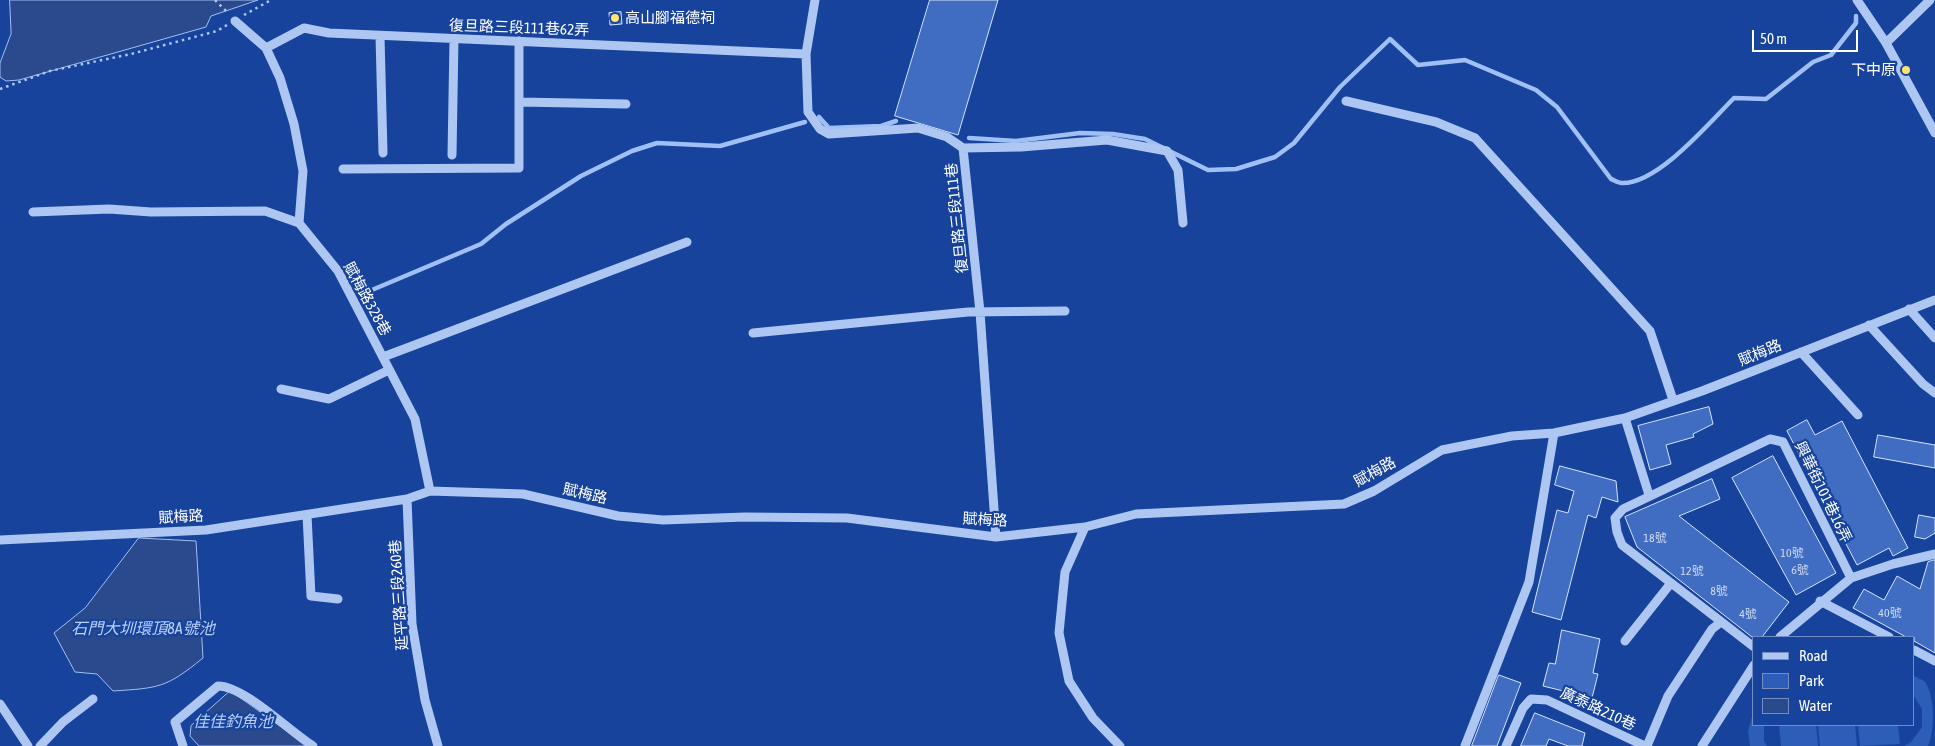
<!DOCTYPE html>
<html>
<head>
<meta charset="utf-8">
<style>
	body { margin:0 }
	#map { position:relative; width:1935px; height:746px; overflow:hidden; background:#17439c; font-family:"Asap Condensed",sans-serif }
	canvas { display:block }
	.legend { position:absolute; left:1752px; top:636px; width:162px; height:90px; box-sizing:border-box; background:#17439c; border:1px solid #748ec4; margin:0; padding:6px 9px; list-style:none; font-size:15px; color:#fff }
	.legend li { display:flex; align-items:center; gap:10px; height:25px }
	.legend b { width:25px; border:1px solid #748ec4 }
	.scale { position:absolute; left:1752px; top:30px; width:106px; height:22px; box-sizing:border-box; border:2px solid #fff; border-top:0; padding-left:6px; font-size:15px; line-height:18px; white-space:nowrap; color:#fff; -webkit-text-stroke:4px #17439c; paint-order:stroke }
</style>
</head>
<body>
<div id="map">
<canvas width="1935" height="746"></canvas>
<ul class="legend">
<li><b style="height:6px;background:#adc6f2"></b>Road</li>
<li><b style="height:14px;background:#2b5db9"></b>Park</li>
<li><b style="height:14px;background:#2a4a8d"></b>Water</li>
</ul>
<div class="scale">50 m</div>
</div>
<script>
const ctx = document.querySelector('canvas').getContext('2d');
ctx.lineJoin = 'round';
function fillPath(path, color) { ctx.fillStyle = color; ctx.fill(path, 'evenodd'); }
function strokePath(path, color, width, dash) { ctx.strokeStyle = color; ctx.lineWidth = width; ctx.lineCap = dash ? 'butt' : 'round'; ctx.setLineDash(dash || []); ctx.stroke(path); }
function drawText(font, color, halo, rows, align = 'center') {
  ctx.font = font + ' "Asap Condensed","Noto Sans TC",sans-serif'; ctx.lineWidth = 4.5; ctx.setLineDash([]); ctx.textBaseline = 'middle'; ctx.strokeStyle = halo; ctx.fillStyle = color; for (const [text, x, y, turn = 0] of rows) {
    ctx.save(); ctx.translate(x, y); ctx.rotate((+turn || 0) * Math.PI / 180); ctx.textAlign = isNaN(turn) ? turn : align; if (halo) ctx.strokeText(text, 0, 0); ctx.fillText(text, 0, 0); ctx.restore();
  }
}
fillPath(new Path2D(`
	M1914 676C1917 678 1922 679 1925 682 1935 695 1935 732 1928 746H1904L1911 742 1922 727V709L1914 696Z
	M1754 709V725H1764V741L1767 746H1750L1748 731Z
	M1779 725H1816L1818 746H1781Z
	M1818 725H1855L1857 746H1820Z
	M1858 725H1898L1900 744 1860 746Z`), '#2b5db9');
const water = new Path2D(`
	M10 0H258L211 16 206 27 19 80 6 81 0 77V63L11 34Z
	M139 538 196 541 203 658C166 688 159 688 113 691L97 674 75 672 54 633 85 608Z
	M229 692 235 694 308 746H199L190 736 191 726Z`);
fillPath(water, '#2a4a8d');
strokePath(water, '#a0bff5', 1);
strokePath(new Path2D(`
	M819 117 829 128 881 126 896 121
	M969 138 1016 141 1080 133 1113 134 1145 139 1208 170 1236 169 1275 157 1294 143 1340 87 1390 39 1418 65 1465 60 1536 90 1557 107 1611 179C1614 180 1618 183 1622 183 1658 184 1710 122 1734 98L1766 99 1813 62 1831 55 1856 23V16
	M360 295 481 244 506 224 581 176 632 151 657 143 720 146 805 122`), '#a0bff5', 4.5);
const building = new Path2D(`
	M930 0H998L958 135 895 116Z
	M621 12 622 24 610 25 609 13Z
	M1709 407 1713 424 1693 434 1694 437 1666 445 1671 464 1650 470 1638 426Z
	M1807 420 1815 435 1842 421 1908 548 1893 556 1889 548 1857 565 1787 431Z
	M1878 435 1935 445V468L1874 457Z
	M1773 456 1836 573 1796 595 1732 478Z
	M1560 466 1616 481 1618 502 1602 497 1596 518 1588 515 1561 620 1532 612 1557 510 1568 513 1574 491 1555 485Z
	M1712 479 1720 499 1679 516 1789 602 1762 637H1752L1637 547 1625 517Z
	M1919 515 1935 518V533L1925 539 1915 537Z
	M1935 560V653L1914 641V637H1906L1853 608 1864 589 1884 600 1897 576 1920 589 1928 562Z
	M1562 630 1600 639 1593 673 1598 674 1592 698 1543 686 1549 663 1555 664Z
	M1499 675 1521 683 1497 746H1472Z
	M1535 713 1585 733 1582 746H1568L1549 739 1546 746H1521Z`);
fillPath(building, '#406dc2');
strokePath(building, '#d5e3fc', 1);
strokePath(new Path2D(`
	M215 0 228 13
	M244 15 271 0
	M0 89 50 71 131 54 217 31 227 25`), '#adc6f2', 2.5, [2.5, 4]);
strokePath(new Path2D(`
	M815 0 806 54 808 112 820 129 829 134 918 128 947 137 963 148 980 312 996 537
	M1857 0 1886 43 1935 133
	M235 21 266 48 280 78 294 124 303 171 299 223 338 271 415 419 430 491
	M380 36 383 153
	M1886 43 1930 0
	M266 48 304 28 329 33 806 54
	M1346 101 1436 122 1475 138 1650 331 1673 400
	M519 102 626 104
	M963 148 1021 147 1107 140 1167 151 1178 170 1183 223
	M452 155 454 39
	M343 169 519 168V41
	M33 212 109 209 151 212 265 211 299 223
	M1909 309 1935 338
	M1869 325 1923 384 1935 393
	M753 333 968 312 1065 311
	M1801 352 1858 415
	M383 357 687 242
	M281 389 329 399 389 370
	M1625 418 1649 495
	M407 499 412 624 425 700 438 746
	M307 515 311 596 338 599
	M1085 527 1065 572 1059 633 1069 681 1093 718 1120 746
	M0 540 206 530 407 499 430 491 523 494 618 516 663 520 745 517 847 518 996 537 1085 527 1136 514 1344 504 1374 491 1442 450 1512 436 1554 433 1625 418 1702 391 1935 300
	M1820 601 1889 637
	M1780 637 1851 578 1893 564 1935 554
	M1625 641 1671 583
	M1754 647 1622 545 1617 532 1615 518 1623 509 1770 439 1783 442 1851 578
	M1914 650 1935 661
	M0 704 28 746
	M40 746 63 722 93 699
	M183 746 175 722 218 686C244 686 289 731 313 746
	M1465 746 1529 582 1554 433
	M1506 746 1523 708 1531 699 1547 700 1645 746
	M1647 746 1668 696 1712 629 1721 622
	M1702 746 1754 665`), '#adc6f2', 9);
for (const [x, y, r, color] of [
	[615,18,5,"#ffe46f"],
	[1906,70,5,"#ffe46f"]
]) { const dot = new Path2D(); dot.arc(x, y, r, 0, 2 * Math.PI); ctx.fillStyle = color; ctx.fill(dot); strokePath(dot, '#17439c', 2); }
drawText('12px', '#cfdaf0', null, [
	["18號",1655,538],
	["10號",1792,553],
	["6號",1800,570],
	["12號",1692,571],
	["8號",1719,591],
	["40號",1890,613],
	["4號",1748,614]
]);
drawText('15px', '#fff', '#17439c', [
	["高山腳福德祠",625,18],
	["下中原",1896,70,"right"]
], 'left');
drawText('15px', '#fff', '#17439c', [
	["復旦路三段111巷62弄",519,28,2],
	["復旦路三段111巷",957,218,-96],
	["賦梅路328巷",367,299,61],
	["賦梅路",1760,353,-22],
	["賦梅路",1375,472,-29],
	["興華街101巷16弄",1823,492,64],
	["賦梅路",585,494,13],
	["賦梅路",181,517,-3],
	["賦梅路",985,520,3],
	["延平路三段260巷",399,595,-94],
	["廣泰路210巷",1598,709,25]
]);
drawText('italic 16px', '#bad0f9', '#17439c', [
	["石門大圳環頂8A號池",143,629],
	["佳佳釣魚池",233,722]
]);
</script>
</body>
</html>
